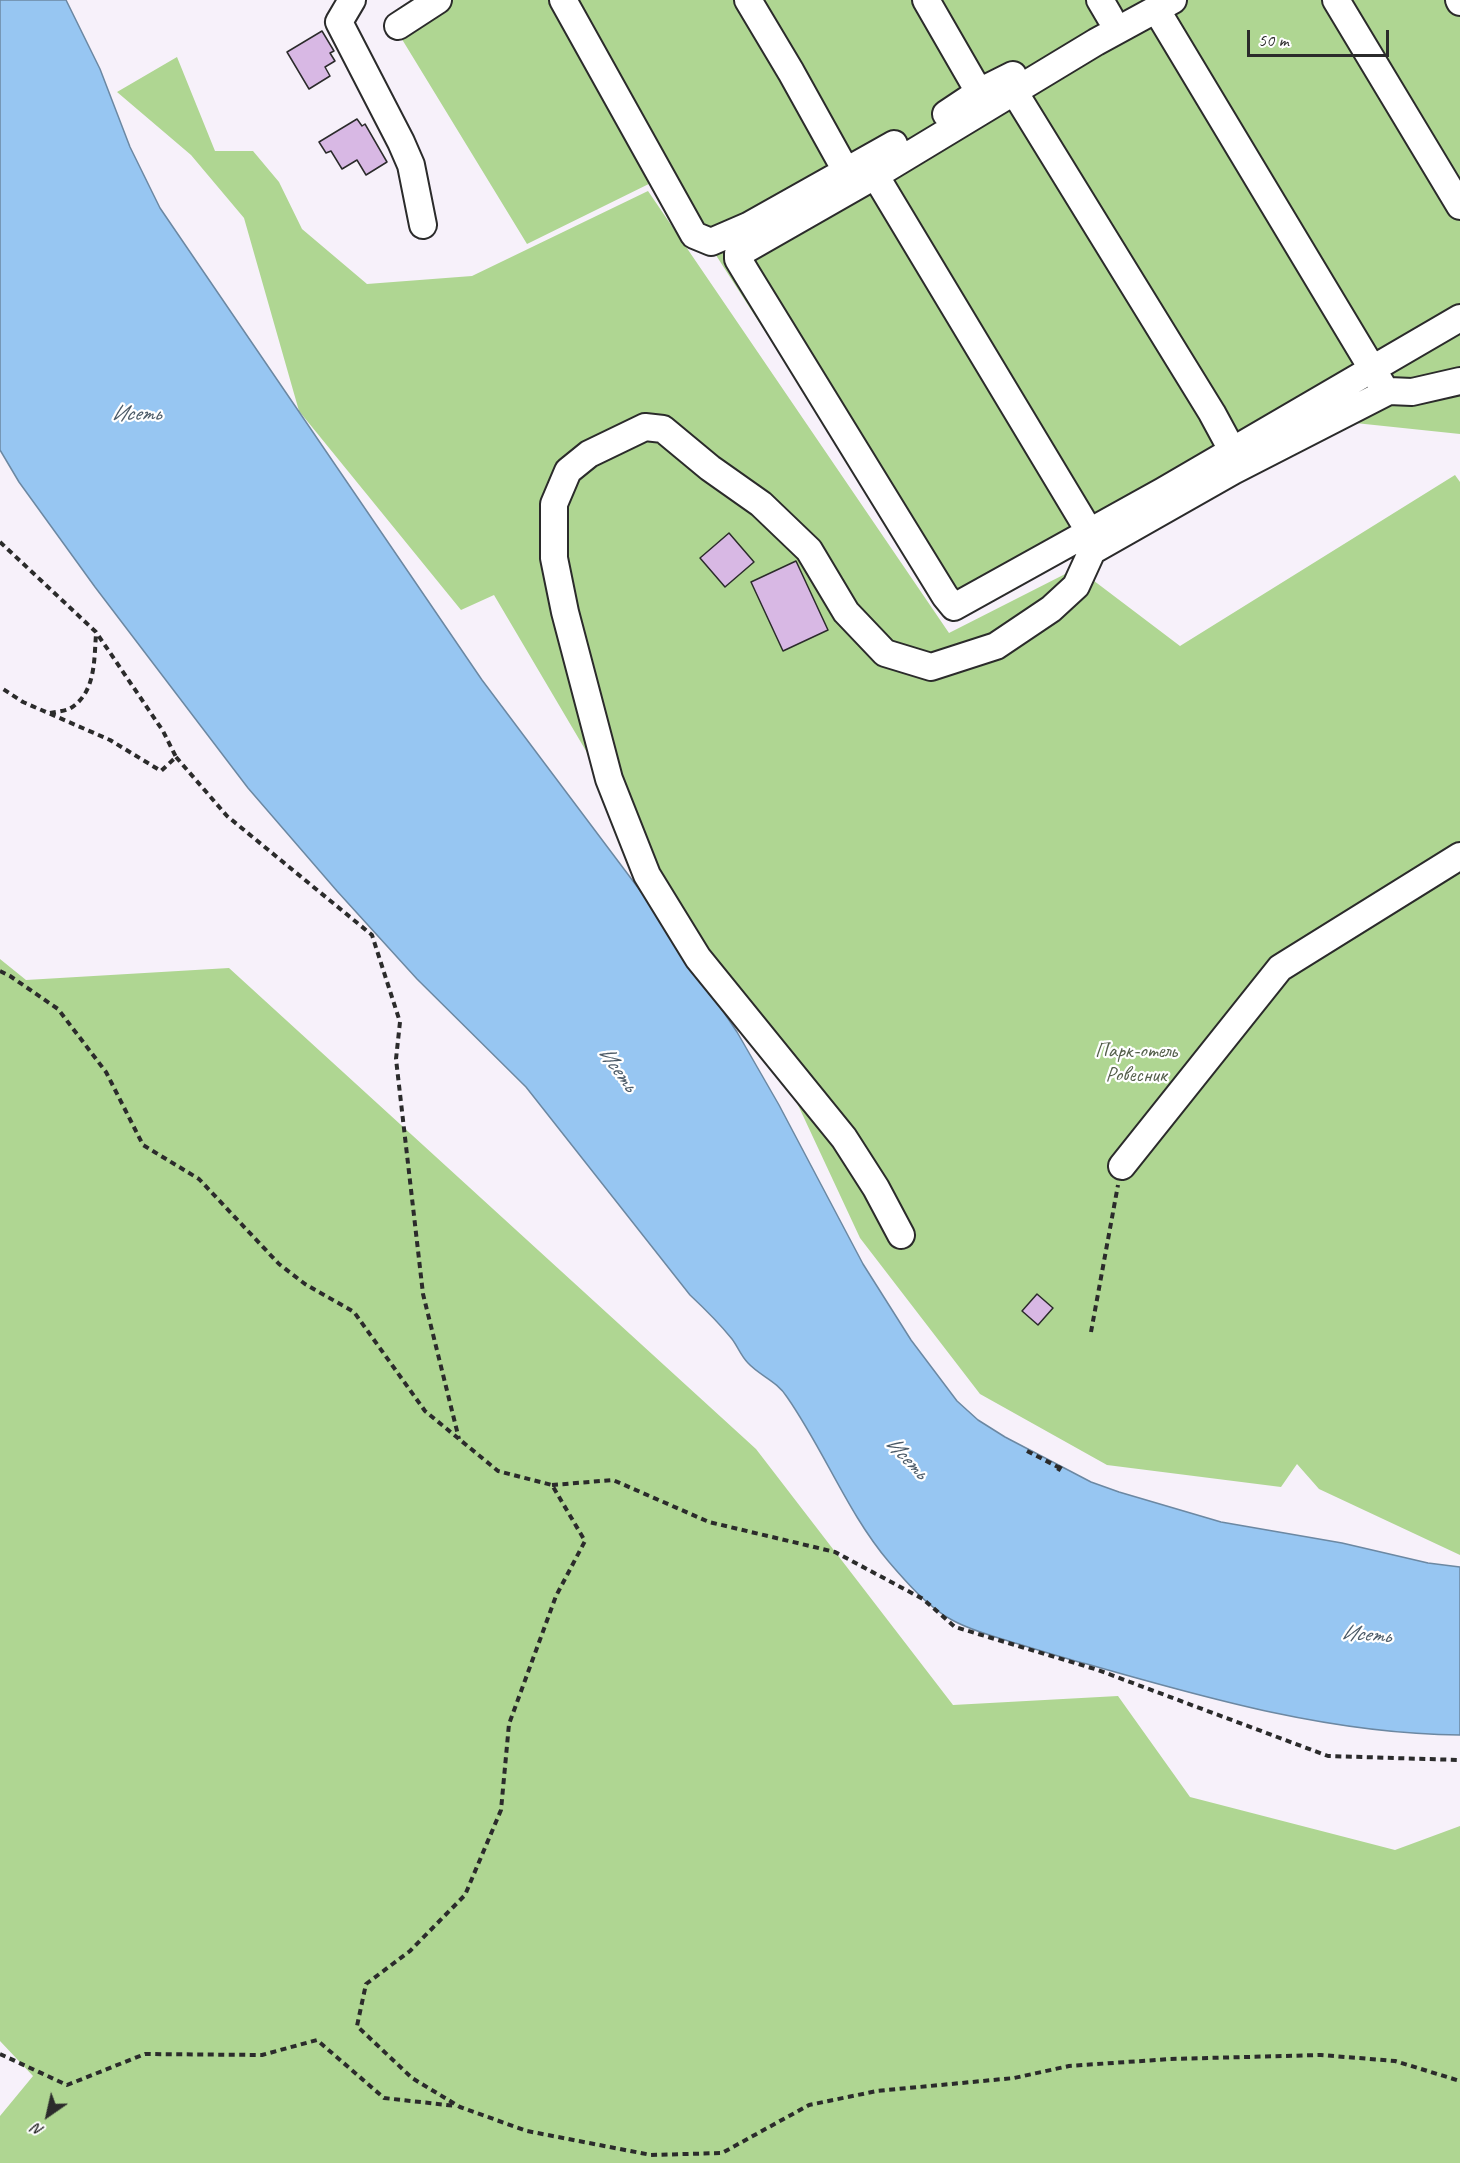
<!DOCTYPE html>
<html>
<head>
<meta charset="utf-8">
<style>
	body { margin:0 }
	#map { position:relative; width:1460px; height:2163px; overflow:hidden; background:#f7f1fa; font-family:Caveat,sans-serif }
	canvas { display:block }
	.north { position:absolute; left:18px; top:2085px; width:60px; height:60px; -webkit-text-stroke:4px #fff; paint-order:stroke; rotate:214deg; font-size:16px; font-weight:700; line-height:24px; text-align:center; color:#2b2b2b }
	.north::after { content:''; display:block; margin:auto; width:21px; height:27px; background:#2b2b2b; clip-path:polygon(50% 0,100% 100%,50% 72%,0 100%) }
	.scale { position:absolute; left:1247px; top:30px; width:142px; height:27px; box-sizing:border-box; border:3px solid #2b2b2b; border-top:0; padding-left:8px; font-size:18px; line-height:21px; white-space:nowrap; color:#2b2b2b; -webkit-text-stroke:4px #fff; paint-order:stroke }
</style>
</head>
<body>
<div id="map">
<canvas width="1460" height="2163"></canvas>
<div class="north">N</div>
<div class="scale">50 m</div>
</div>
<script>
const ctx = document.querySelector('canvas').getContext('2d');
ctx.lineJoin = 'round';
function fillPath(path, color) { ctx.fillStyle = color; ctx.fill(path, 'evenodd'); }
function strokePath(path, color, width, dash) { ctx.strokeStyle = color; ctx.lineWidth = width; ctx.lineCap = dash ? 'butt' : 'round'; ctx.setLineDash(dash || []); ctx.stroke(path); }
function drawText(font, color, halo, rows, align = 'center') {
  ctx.font = font + ' Caveat,sans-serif'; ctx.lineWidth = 4.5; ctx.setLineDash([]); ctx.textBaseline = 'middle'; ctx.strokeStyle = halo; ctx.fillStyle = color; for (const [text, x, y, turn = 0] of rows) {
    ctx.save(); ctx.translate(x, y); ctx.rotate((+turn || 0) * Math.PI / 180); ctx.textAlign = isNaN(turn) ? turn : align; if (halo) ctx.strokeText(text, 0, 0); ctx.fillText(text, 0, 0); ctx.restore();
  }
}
fillPath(new Path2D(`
	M417 0H1460V434L1298 417 952 622 665 176 527 244 389 18Z
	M177 57 215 151H253L279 182 302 229 367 284 472 276 648 191 949 633 1077 568 1180 646 1455 475 1460 482V1555L1319 1489 1297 1464 1281 1487 1107 1465 980 1394 860 1238 764 1032 736 1005 494 595 461 610 299 411 244 218 191 155 117 92Z
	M0 959 26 980 229 968 756 1449 953 1705 1118 1696 1190 1797 1395 1850 1460 1826V2163H0V2116L33 2076 0 2041Z`), '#afd692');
const water = new Path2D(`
	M0 0H66L100 69 130 147 160 208 482 680 660 917 737 1032 779 1105 863 1264 911 1340 957 1401 978 1420 1005 1437 1091 1482 1119 1492 1221 1522 1342 1543 1428 1563 1460 1567V1735C1333 1734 1209 1699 1087 1664 1063 1658 1039 1650 1015 1643 993 1636 972 1631 952 1620 928 1607 907 1583 889 1562 848 1514 824 1450 787 1397 777 1381 760 1376 748 1363 741 1356 738 1347 732 1339 719 1323 705 1309 690 1295L526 1087 417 979 337 891 248 788 95 587 19 482 0 450Z`);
fillPath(water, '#97c6f2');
strokePath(water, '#6c88a2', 1.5);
const building = new Path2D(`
	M322 31 334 51 330 53 335 61 325 67 330 76 309 89 287 52Z
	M357 119 362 126 365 124 387 162 366 175 357 160 342 169 331 151 326 153 319 142Z
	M729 533 754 562 725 587 700 558Z
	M796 561 828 630 783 651 751 582Z
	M1037 1294 1053 1308 1038 1325 1022 1311Z`);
fillPath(building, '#d8b8e4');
strokePath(building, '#2b2b2b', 1.5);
const minor = new Path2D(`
	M352 0 339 22 340 24 401 142 411 165 423 225
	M563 0 694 235 711 242 748 226 894 144
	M748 0 791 72 846 171
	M926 0 979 92
	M1100 0 1110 17
	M1173 0 1096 42 871 178 738 254V259L747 274 945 596 954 607 1163 491 1460 318
	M1336 0 1460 206
	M1459 0 1460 2
	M1156 9 1382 385
	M398 26 438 0
	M1015 93 1212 413 1232 450
	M946 114 979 92 1013 75
	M875 175 1089 531
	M1122 1166 1280 968 1460 856
	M901 1235 876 1188 844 1138 698 958 647 875 609 779 565 612 554 558V504L568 471 589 454 645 427 663 429 710 468 761 504 809 550 846 612 885 653 931 667 996 646 1051 609 1076 586 1092 551 1233 471 1389 391 1412 392 1460 381`);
strokePath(minor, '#2b2b2b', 30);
strokePath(new Path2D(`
	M0 542 96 632 163 731 176 757 161 771 110 740 23 702 0 687
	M50 713C56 712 64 711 69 709 96 694 94 660 96 634
	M176 757 227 816 372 935 400 1022 396 1059 423 1294 459 1439
	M0 971 10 976 58 1009 106 1072 143 1145 199 1179 279 1264 305 1284 354 1312 425 1411 498 1471 552 1485 585 1541 556 1596 509 1724 501 1810 465 1895 410 1951 366 1984 357 2026 412 2078 460 2107 527 2131 651 2155 722 2153 809 2105 877 2091 1014 2078 1069 2066 1170 2059 1321 2055 1395 2061 1460 2081
	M1091 1332 1118 1185
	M1027 1451 1060 1468
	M1058 1471 1061 1466
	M552 1485 613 1480 709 1522 835 1552 923 1599 955 1627 1098 1670 1328 1756 1460 1760
	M0 2054 67 2085 145 2054 262 2055 317 2040 384 2098 456 2106`), '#2b2b2b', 4, [6, 4.5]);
strokePath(minor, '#fff', 26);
drawText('21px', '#535e4a', '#fff', [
	["Парк-отель",1136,1051],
	["Ровесник",1136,1075]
]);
drawText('italic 22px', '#4b5a67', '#fff', [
	["Исеть",136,414],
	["Исеть",617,1069,54],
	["Исеть",906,1458,46],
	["Исеть",1366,1635,4]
]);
</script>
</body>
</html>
